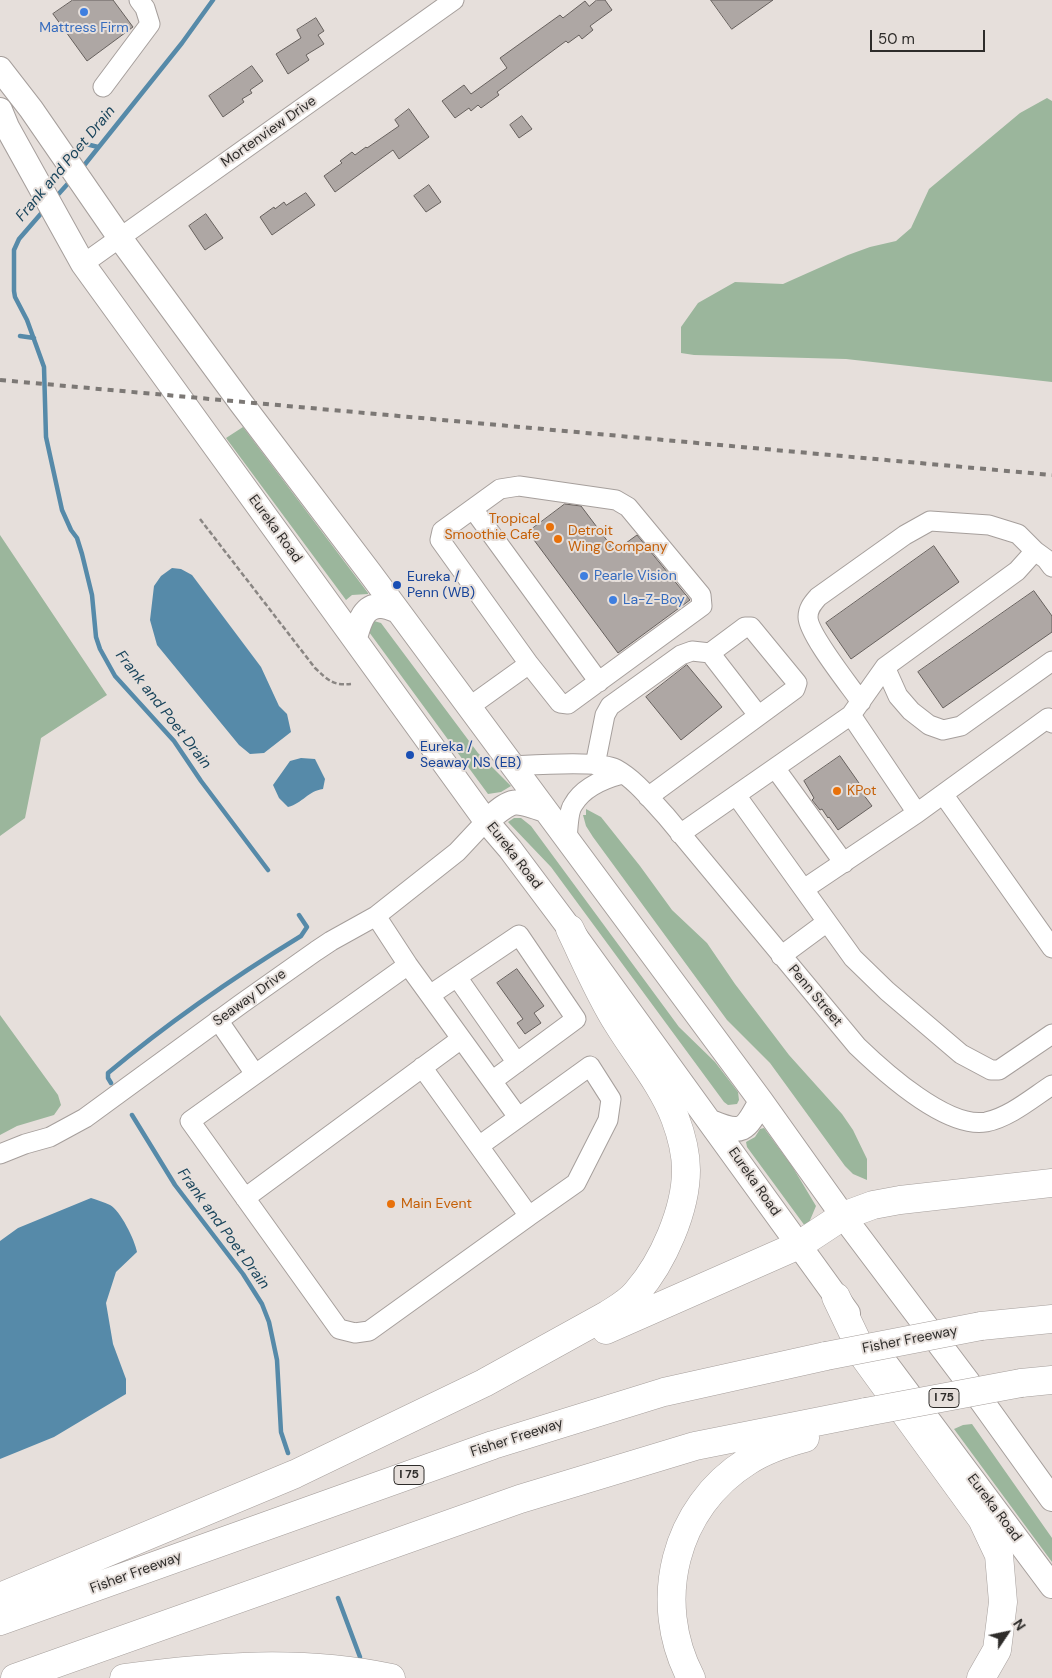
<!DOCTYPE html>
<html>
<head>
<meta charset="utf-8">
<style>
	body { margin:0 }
	#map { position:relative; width:1052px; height:1678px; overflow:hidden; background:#e6dfdb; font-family:"DM Sans",sans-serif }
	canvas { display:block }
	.north { position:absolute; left:982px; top:1608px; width:50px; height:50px; -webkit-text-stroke:4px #e6dfdb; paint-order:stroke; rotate:56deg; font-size:14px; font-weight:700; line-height:20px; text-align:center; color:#2e2c2a }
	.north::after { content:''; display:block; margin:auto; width:18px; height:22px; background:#2e2c2a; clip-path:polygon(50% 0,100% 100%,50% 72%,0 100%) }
	.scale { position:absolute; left:870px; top:30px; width:115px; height:22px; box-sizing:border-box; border:2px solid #2e2c2a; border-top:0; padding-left:6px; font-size:15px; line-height:18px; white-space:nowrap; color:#2e2c2a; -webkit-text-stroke:4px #e6dfdb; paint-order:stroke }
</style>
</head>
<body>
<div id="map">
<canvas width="1052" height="1678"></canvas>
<div class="north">N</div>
<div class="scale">50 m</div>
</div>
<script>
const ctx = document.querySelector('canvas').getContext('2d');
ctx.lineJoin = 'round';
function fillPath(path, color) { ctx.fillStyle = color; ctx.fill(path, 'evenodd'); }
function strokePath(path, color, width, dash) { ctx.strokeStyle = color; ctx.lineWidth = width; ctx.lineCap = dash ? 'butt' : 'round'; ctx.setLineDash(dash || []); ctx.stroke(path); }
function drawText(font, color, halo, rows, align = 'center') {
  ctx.font = font + ' "DM Sans",sans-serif'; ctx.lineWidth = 4; ctx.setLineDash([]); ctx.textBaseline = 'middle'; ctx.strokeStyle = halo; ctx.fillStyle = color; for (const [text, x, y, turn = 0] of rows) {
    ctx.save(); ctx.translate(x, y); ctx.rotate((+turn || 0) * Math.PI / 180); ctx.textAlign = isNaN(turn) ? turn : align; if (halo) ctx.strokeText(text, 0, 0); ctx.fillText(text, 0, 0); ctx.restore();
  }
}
fillPath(new Path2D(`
	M1047 98 1052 101V382L846 359 694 355 681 353V327L698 303 735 282 783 284 848 255 870 247 896 241 911 228 929 189 1020 113Z
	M243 427 368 593V594L352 595 346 600 226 438Z
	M0 535 107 695 41 738 25 818 0 836Z
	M374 621 381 623 478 753 511 786 501 792 488 794 369 632 370 622Z
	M586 809 601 817 640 866 672 910 707 943 735 984 789 1055 842 1114 853 1130 867 1159V1180L853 1174 845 1166 770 1063 727 1020 593 837 586 826 583 815H586Z
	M514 818H521L531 826 679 1027 715 1062 738 1092 739 1100 737 1104 728 1105 724 1102 551 867 508 822Z
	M0 1015 58 1095 61 1105 54 1115 17 1126 0 1135Z
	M764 1128 792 1166 816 1206 808 1225 805 1226 747 1147 746 1142 755 1137 760 1129Z
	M972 1424 1052 1538V1562L954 1429 963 1425Z`), '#9bb69c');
fillPath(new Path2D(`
	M172 568 181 569 192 575 261 667 279 706 287 714 291 732 264 753 250 754 239 745 157 645 150 620 154 586 161 576Z
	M301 758 315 759 325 779 323 789C308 791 303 803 288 807L279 798 273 785 290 761Z
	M91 1198C97 1200 104 1202 110 1205 120 1210 135 1240 137 1252L116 1272 106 1303 113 1344 126 1379V1394L54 1437 0 1459V1241L18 1228Z`), '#568aa9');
strokePath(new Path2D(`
	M86 144 98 147
	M82 168 182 43 213 0
	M55 198 72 179
	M45 209 19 239 14 250V291L15 297 27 320 44 367 46 437 62 510 71 530 77 538 82 554 92 595 96 637 100 649 115 676 174 741 201 781 268 870
	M20 336 34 338
	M111 1083 108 1078V1073C169 1022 234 977 301 936L307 927 299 915
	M132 1115 175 1185 243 1274 262 1304 269 1322 277 1360 281 1432 288 1453
	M338 1598 360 1657`), '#568aa9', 4.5);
const building = new Path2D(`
	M73 0H113L133 27 87 61 53 14Z
	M597 0H605L612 10 590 26 593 30 582 39 579 35 568 43 566 41 497 92 499 95 481 108 478 105 471 111 469 108 455 118 442 101 464 85 471 94 507 68 500 58 560 15 563 18 585 1 589 6Z
	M711 0H773L732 29Z
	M316 18 324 31 318 35 324 44 306 55 309 60 288 74 276 54 301 38 297 30Z
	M252 66 263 81 250 90 252 93 242 99 244 102 223 117 209 96Z
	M409 109 429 137 399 159 393 150 335 192 324 176 342 163 340 161 352 152 355 155 366 147 367 148 399 126 395 120Z
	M522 116 532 129 519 138 510 125Z
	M429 185 441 202 426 212 414 196Z
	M306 193 315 205 272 235 260 217 274 207 275 209 284 202 286 205Z
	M206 214 223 238 205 250 189 226Z
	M565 504 581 506 615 551 637 535 690 600 618 653 528 532Z
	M934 546 959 582 851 659 826 623Z
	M1034 591 1052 616V632L943 708 918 672Z
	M687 665 722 707 681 740 646 697Z
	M840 756 866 793 863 794 872 806 838 830 829 817 828 818 822 809 820 810 812 800 814 798 804 781Z
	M517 969 544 1006 534 1013 541 1023 525 1034 517 1023 523 1019 497 983Z`);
fillPath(building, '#aea7a4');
strokePath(building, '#67615e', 1);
const minor = new Path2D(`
	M103 87 150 24 145 8 139 0
	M83 264 454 0
	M473 509 599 682
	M1035 551 1046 559 1052 567
	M710 653 758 715
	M885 667 898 696 911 711 929 725 943 730 961 726 1052 661
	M469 707 529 664 560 703 568 704 702 606 701 595 628 507 616 500 519 486 500 489 442 531 440 540 529 664
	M851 715 917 813 1048 718 1052 723
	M595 765 605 715 610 706 681 655 692 651 710 653 745 627H751L797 683 795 689 648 797
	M512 766C533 765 600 760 616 769 636 780 651 800 666 816L857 1046C884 1072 947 1129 986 1122 1010 1117 1032 1098 1052 1085
	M775 768 844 863
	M943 794 1052 948
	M736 795 853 958 887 991 961 1054 991 1070H999L1052 1034
	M680 834 851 715 885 667 1017 571 1035 551 1018 534 989 525 930 521 905 535 818 597C813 603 808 608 808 617 808 634 850 686 861 702
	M567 840C568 831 568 812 573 805 583 787 603 779 622 774
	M804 889 917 813
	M376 916 408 965 518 1117
	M781 956 827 922
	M408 965 190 1121 339 1329 355 1333 369 1331 529 1216 422 1067
	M457 977 517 1063
	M430 995 519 935 576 1019 492 1081
	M218 1020 255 1074
	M479 1146 590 1066 611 1099 608 1120 576 1183 529 1216
	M0 1154 25 1144 50 1137 85 1118 241 1004 316 951 331 941 376 916 457 852 486 821
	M245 1198 461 1039`);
const major = new Path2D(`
	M0 69 31 109 120 238 241 403 370 573 761 1101 843 1216 968 1382 1052 1499
	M0 110 7 127 83 264 486 821 510 849 570 929 848 1313
	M355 638C359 624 363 605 381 606 387 606 393 609 398 611
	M486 821C513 799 512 798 545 810
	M711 1122C743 1135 745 1131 761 1101
	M878 1353 1052 1586`);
const highway = new Path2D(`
	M836 1297 865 1358 982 1519 999 1555 1003 1602 997 1650 981 1678
	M981 1326 1052 1319
	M606 1330 799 1245 843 1216 873 1205 900 1200 1052 1183
	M1021 1383 1052 1380
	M0 1597 295 1474 484 1383 607 1315C618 1308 629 1302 637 1292 663 1262 686 1210 686 1170 686 1153 681 1134 675 1118 662 1084 637 1055 618 1024 599 994 585 960 570 929
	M0 1621 493 1445 664 1392 826 1356
	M15 1678 520 1499 695 1446 866 1412
	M124 1678C213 1666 303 1659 391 1678
	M691 1678C651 1602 674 1507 748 1461 765 1450 786 1443 805 1438`);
strokePath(minor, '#a69f9c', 21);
strokePath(major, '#a69f9c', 26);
strokePath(highway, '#a69f9c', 29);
strokePath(new Path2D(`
	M200 519 315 668C328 680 333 686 351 684`), '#8a8683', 2.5, [5, 2.5]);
strokePath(minor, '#fff', 19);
strokePath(major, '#fff', 24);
strokePath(highway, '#fff', 28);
strokePath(new Path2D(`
	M0 380 1052 475`), '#7c7875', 4, [6, 6]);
const highwayBridge = new Path2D(`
	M826 1356 981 1326
	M866 1412 1021 1383`);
strokePath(highwayBridge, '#a69f9c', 29, []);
strokePath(highwayBridge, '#fff', 28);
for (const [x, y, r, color] of [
	[84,12,5,"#3f7fe0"],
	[550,527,5,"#e8710a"],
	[558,539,5,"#e8710a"],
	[584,576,5,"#3f7fe0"],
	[397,585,5,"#1a4fb4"],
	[613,600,5,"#3f7fe0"],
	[410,755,5,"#1a4fb4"],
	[837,791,5,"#e8710a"],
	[391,1204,5,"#e8710a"]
]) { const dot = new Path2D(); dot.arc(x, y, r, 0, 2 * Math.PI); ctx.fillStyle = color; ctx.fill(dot); strokePath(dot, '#e6dfdb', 2); }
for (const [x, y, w] of [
	[944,1398,30],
	[409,1475,30]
]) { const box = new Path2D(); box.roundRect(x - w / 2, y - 9.5, w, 19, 4); ctx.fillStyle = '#e6dfdb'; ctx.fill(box); strokePath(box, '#2e2c2a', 1); }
drawText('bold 12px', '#2e2c2a', null, [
	["I 75",944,1398],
	["I 75",409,1475]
]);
drawText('14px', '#366cbe', '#e6dfdb', [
	["Mattress Firm",84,28,"center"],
	["Pearle Vision",594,576],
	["La-Z-Boy",623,600]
], 'left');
drawText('14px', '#2e2c2a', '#e6dfdb', [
	["Mortenview Drive",269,132,-35],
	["Eureka Road",275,529,54],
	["Eureka Road",514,856,52],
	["Penn Street",815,996,50],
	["Seaway Drive",250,998,-36],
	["Eureka Road",754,1182,55],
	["Fisher Freeway",910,1340,-11],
	["Fisher Freeway",517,1438,-18],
	["Eureka Road",994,1508,53],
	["Fisher Freeway",136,1573,-20]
]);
drawText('14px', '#c56008', '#e6dfdb', [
	["Tropical",540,519,"right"],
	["Smoothie Cafe",540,535,"right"],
	["Detroit",568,531],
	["Wing Company",568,547],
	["KPot",847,791],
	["Main Event",401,1204]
], 'left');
drawText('14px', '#164399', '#e6dfdb', [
	["Eureka /",407,577],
	["Penn (WB)",407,593],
	["Eureka /",420,747],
	["Seaway NS (EB)",420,763]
], 'left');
drawText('italic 15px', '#1a455c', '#e6dfdb', [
	["Frank and Poet Drain",66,164,-50],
	["Frank and Poet Drain",163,710,52],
	["Frank and Poet Drain",223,1229,54]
]);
</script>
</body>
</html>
